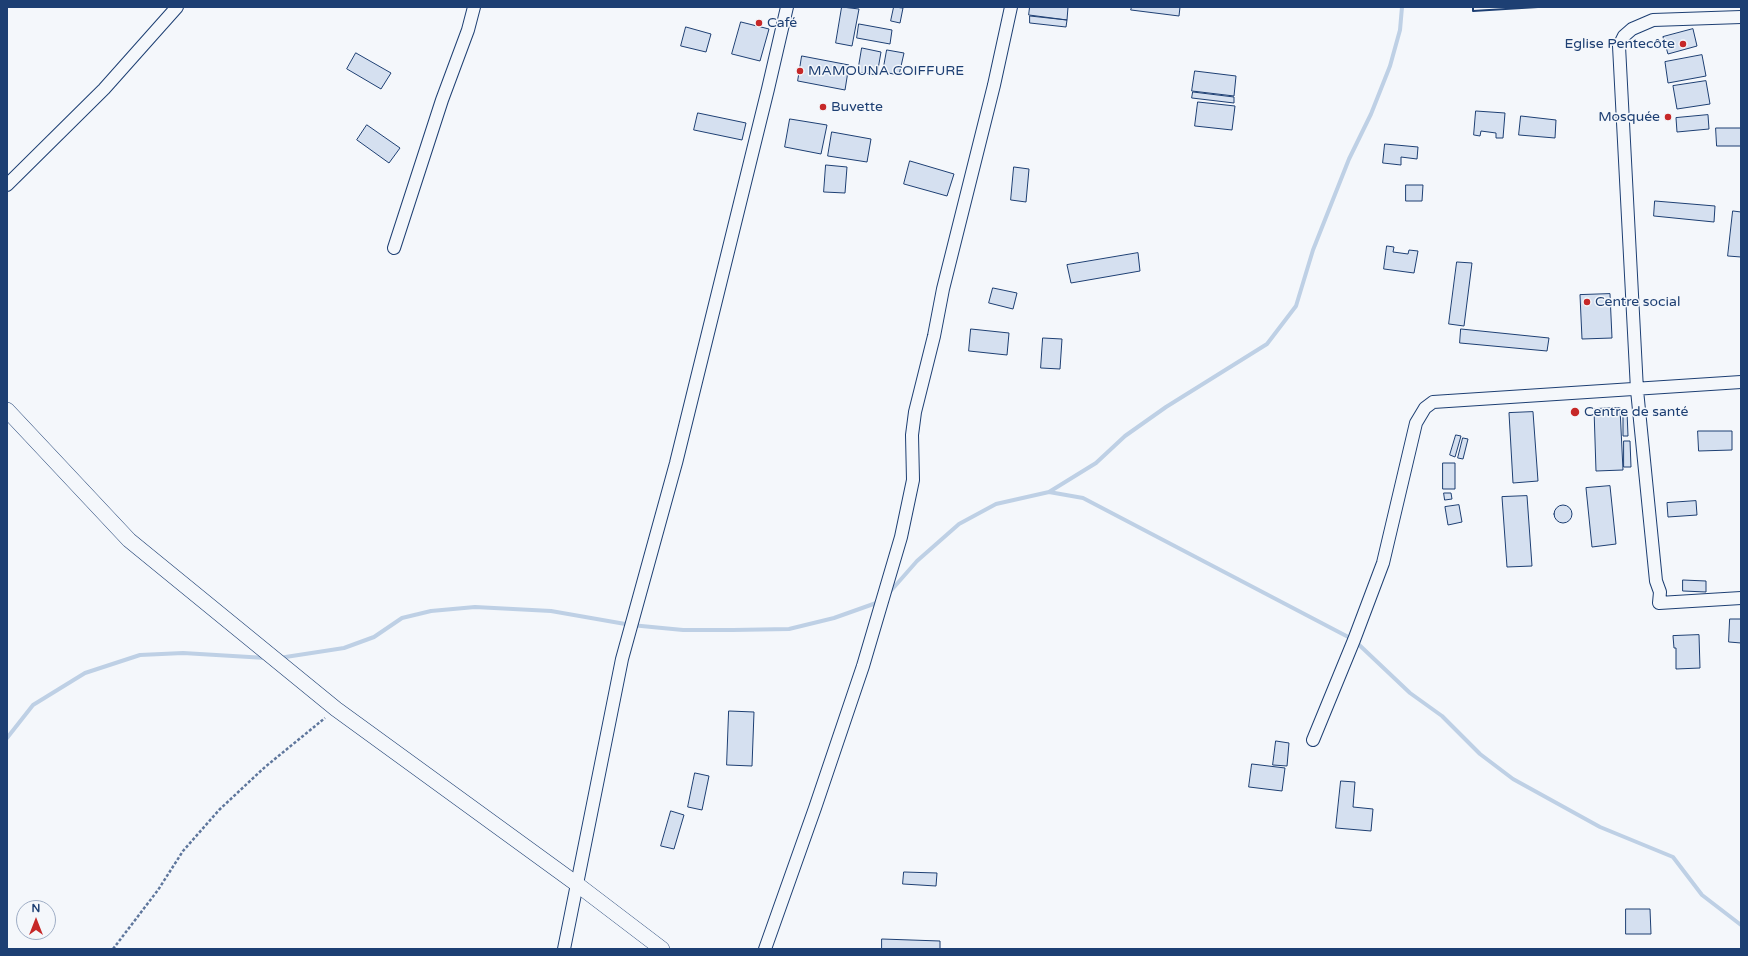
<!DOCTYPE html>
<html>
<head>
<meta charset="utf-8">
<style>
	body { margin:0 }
	#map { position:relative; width:1748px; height:956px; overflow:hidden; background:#f4f7fb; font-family:"Varela Round",sans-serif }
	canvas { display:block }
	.frame { position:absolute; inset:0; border:8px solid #1d3f73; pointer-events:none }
	.north { position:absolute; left:16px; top:900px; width:40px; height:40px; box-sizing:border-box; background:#f4f7fb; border:1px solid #9eadc5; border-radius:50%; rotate:0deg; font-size:11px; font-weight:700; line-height:16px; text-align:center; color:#1d3f73 }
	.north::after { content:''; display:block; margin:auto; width:14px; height:18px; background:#c62828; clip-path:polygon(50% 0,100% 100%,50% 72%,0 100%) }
</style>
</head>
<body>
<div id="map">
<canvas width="1748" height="956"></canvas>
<div class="frame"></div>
<div class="north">N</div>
</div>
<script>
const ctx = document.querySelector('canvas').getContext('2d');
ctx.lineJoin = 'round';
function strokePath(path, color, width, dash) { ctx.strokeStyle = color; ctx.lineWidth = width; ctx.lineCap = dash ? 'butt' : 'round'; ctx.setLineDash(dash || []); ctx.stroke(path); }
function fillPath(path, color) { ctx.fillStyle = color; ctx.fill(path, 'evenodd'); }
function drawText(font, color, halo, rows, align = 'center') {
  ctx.font = font + ' "Varela Round",sans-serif'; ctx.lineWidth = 3; ctx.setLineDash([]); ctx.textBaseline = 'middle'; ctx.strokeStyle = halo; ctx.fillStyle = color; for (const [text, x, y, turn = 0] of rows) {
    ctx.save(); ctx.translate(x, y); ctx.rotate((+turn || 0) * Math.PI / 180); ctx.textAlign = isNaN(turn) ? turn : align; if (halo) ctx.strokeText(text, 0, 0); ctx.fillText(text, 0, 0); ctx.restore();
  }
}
strokePath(new Path2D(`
	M1049 492 1096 463 1125 436 1166 407 1267 344 1296 306 1313 250 1349 159 1371 114 1390 66 1400 30 1402 7
	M888 594 917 561 959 524 996 504 1049 492 1083 498 1354 640 1410 693 1442 716 1480 754 1513 779 1600 827 1673 857 1702 895 1741 925
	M279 658 344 648 374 637 402 618 431 611 475 607 551 611 631 625 683 630H733L789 629 834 618 879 602
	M7 738 33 705 85 673 140 655 183 653 266 658`), '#bed0e5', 4);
const building = new Path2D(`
	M842 7 859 9 852 46 836 43Z
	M894 7 903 8 900 23 891 21Z
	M1030 7H1068L1067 20 1029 15Z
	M1132 7H1180L1179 16 1131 10Z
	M1030 16 1067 20 1066 27 1030 23Z
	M741 22 769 29 760 61 732 54Z
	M859 24 892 30 890 44 857 38Z
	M686 27 711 34 706 52 681 46Z
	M1693 29 1697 46 1668 54 1663 37Z
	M862 48 881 52 877 75 858 72Z
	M887 50 904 53 899 75 883 72Z
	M356 53 391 73 381 89 347 69Z
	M1702 55 1706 76 1668 83 1665 62Z
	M802 56 849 65 845 90 798 81Z
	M1195 71 1236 76 1234 96 1192 91Z
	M1706 81 1710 104 1677 109 1673 86Z
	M1193 92 1234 97V103L1192 98Z
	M1198 102 1235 106 1232 130 1195 126Z
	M1476 111 1505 113 1503 138H1496V133L1481 131 1480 136 1474 135Z
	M698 113 746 123 742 140 694 130Z
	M1708 115 1709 129 1677 132 1676 118Z
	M1521 116 1556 120 1555 138 1519 135Z
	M790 119 827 125 821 154 785 147Z
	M367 125 400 148 389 163 357 140Z
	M1716 128H1741V146H1717Z
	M832 132 871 139 867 162 828 156Z
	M1385 144 1418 147 1417 159 1401 157V165L1383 163Z
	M910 161 954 174 947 196 904 184Z
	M826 165 847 167 845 193 824 192Z
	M1014 167 1029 169 1026 202 1011 200Z
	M1406 185H1423L1422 201H1406Z
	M1655 201 1715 206 1714 222 1654 216Z
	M1733 211 1741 212V257L1728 256Z
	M1387 246 1394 247 1393 252 1408 254 1409 250 1418 251 1414 273 1384 269Z
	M1138 253 1140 271 1071 283 1067 265Z
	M1457 262 1472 263 1464 326 1449 324Z
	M993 288 1017 293 1013 309 989 303Z
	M1610 294 1612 338 1582 339 1580 295Z
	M971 329 1009 333 1007 355 969 351Z
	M1461 329 1549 338 1547 351 1460 343Z
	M1043 338 1062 339 1060 369 1041 368Z
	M1620 408 1623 470 1596 471 1594 409Z
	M1627 411 1628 436H1623V412Z
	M1533 412 1538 481 1513 483 1509 413Z
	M1698 431H1732V450L1699 451Z
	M1456 435 1461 436 1455 457 1450 455Z
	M1463 438 1468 439 1463 459 1458 458Z
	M1624 441H1630L1631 467H1624Z
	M1443 463H1455V489H1443Z
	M1610 486 1616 544 1592 547 1586 488Z
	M1444 493H1451L1452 499 1445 500Z
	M1527 496 1532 566 1507 567 1502 497Z
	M1696 501 1697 515 1668 517 1667 503Z
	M1554 514a9 9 0 1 1 18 0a9 9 0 1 1-18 0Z
	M1459 505 1462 522 1448 525 1445 507Z
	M1683 580 1706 581V592L1683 591Z
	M1730 619H1741V643L1729 642Z
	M1699 635 1700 668 1676 669V648H1674L1673 636Z
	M729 711 754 712 752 766 727 765Z
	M1276 741 1289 743 1287 766 1273 765Z
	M1252 764 1285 768 1282 791 1249 787Z
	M695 773 709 776 702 810 688 807Z
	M1341 781 1355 782 1353 807 1373 809 1371 831 1336 828Z
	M671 811 684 815 674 849 661 846Z
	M904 872 937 873 936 886 903 884Z
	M1626 909H1650L1651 934H1626Z
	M882 939 940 941V949H882Z`);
fillPath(building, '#d5e0f0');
strokePath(building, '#1d3f73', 1);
const minor = new Path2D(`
	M1741 17 1653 20 1632 29 1624 36 1619 46 1637 390 1656 581 1660 592 1659 603 1741 598
	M7 185 104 89 177 7
	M394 248 442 100 468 30 474 7
	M1313 740 1354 640 1383 563 1416 423 1425 408 1433 402 1741 382
	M564 949 622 659 676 463 768 89 787 7
	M765 949 815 808 863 666 901 537 913 480 912 435 915 412 934 336 943 289 994 85 1011 7`);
const tertiary = new Path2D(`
	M7 410 129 540 336 709 578 885 662 949`);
strokePath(minor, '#1d3f73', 14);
strokePath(tertiary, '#1d3f73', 16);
strokePath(new Path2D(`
	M113 949 158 890 183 851 219 810 265 767 325 718`), '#5e769c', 2.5, [3, 2]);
strokePath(minor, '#f4f7fb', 12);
strokePath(tertiary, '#f4f7fb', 15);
strokePath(new Path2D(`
	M1473 7V11L1538 7`), '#1d3f73', 2);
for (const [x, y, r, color] of [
	[759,23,4,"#c62828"],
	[1683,44,4,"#c62828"],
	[800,71,4,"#c62828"],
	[823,107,4,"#c62828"],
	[1668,117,4,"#c62828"],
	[1587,302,4,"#c62828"],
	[1575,412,5,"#c62828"]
]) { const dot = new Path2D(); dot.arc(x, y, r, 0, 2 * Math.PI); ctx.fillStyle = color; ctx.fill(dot); strokePath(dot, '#f4f7fb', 1.5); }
drawText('14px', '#1d3f73', '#f4f7fb', [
	["Café",767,23],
	["Eglise Pentecôte",1675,44,"right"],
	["MAMOUNA COIFFURE",808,71],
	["Buvette",831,107],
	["Mosquée",1660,117,"right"],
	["Centre social",1595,302],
	["Centre de santé",1584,412]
], 'left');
</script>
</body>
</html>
